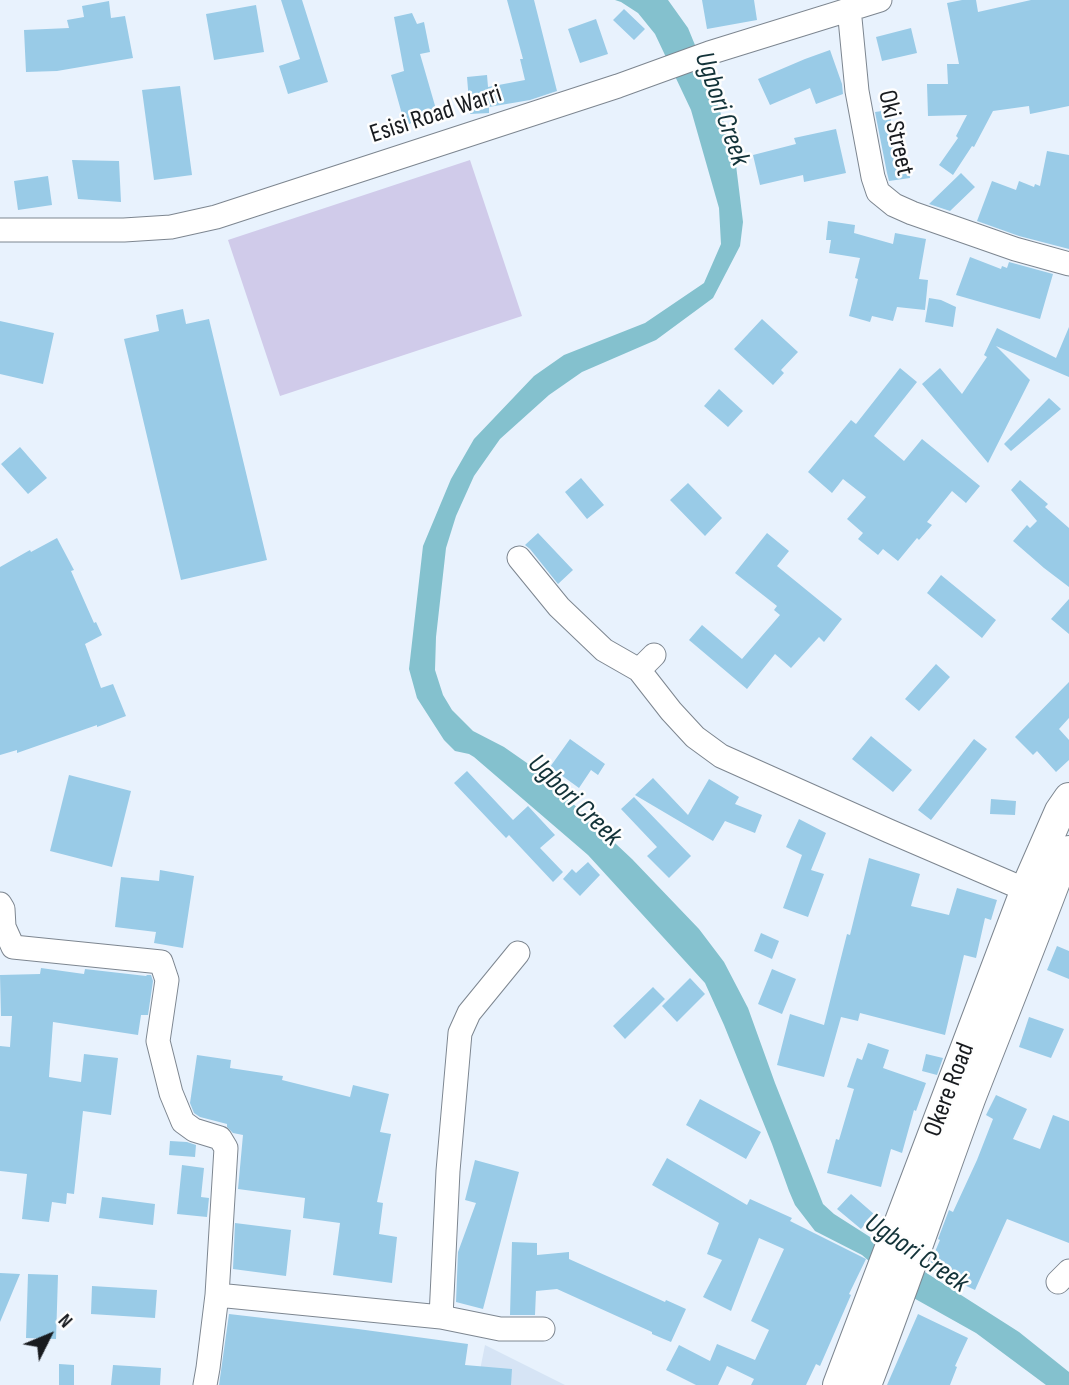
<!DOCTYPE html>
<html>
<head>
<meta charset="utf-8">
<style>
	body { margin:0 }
	#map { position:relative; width:1069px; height:1385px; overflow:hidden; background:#e8f2fd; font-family:"Sofia Sans Condensed",sans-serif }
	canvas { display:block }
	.north { position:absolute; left:14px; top:1301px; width:70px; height:70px; -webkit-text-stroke:5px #fefefe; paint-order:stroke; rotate:47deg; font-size:19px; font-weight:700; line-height:28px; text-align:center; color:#181b1f }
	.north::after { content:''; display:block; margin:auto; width:24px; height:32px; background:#181b1f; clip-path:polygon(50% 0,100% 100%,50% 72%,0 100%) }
</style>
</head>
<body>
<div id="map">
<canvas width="1069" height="1385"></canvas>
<div class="north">N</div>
</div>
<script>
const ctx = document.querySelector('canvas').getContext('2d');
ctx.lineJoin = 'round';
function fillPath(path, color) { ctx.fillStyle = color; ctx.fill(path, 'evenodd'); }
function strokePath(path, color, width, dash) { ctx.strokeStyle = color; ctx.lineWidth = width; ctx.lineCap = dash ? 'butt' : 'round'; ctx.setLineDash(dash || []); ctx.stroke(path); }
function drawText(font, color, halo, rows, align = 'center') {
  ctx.font = font + ' "Sofia Sans Condensed",sans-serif'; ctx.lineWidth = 5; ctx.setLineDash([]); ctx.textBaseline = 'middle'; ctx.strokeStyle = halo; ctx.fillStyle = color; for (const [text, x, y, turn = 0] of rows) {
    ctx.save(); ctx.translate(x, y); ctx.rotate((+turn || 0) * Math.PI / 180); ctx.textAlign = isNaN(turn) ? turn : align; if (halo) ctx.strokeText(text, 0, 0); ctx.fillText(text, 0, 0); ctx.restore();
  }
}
fillPath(new Path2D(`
	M485 1345 565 1385H477Z`), '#d6e4f5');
fillPath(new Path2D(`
	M470 160 522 316 280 396 228 240Z`), '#d0cbea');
fillPath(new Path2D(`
	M615 0H668L688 28 711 84 735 157 743 222 740 246 713 298 656 340 582 372 549 395 500 439 474 476 456 516 446 548 436 637 435 670 443 695 452 710 473 731 504 747 537 770 632 859 699 929 724 962 748 1008 775 1083 823 1204 834 1214 1019 1332 1069 1372V1385H1046L976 1333 910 1296 862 1255 815 1231 795 1205 789 1191 772 1144 724 1025 705 983 588 855 474 757 469 754 455 751 444 740 417 698 409 669 423 546 451 479 474 439 534 376 564 355 645 323 704 283 721 244 719 208 691 110 655 34 638 13 621 2Z`), '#84c1ce');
fillPath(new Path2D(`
	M281 0H302L328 82 288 94 279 66 300 59Z
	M507 0H534L557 91 530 100 489 107V113L470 114 467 77 487 75 488 87 525 80 520 59H523Z
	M702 0H754L757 20 707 29Z
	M962 0H976L978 12 1031 0H1069V106L1030 114 1029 106 993 111 974 147 972 146 953 175 939 165 958 138 956 136 967 115 928 116 927 84H948L947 64H959L947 3Z
	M109 1 111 18 125 16 133 58 57 71 26 72 24 30 69 28 67 20 84 17 82 6Z
	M256 5 264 52 214 60 206 14Z
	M624 9 645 29 634 40 613 20Z
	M412 13 417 24 424 22 430 52 420 54 438 116 405 125 391 75 404 71 394 17Z
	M596 19 608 54 580 63 568 29Z
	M911 28 917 53 882 61 876 37Z
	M830 50 842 84 843 94 816 104 810 88 770 105 758 79 805 59Z
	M180 86 192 175 154 180 142 90Z
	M889 110 898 158 907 157 910 178 889 181 887 173 875 112Z
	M836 129 846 173 804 182 803 175 760 185 753 155 796 144 794 138Z
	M1047 151 1069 155V249L1019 236 977 221 992 181 1016 190 1019 181 1034 187 1035 184 1040 186Z
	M72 160 119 161 121 202 78 199Z
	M961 173 975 187 950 211 929 204Z
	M48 176 52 205 18 210 14 181Z
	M828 221 855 225 854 233 893 244 895 233 926 239 919 279 928 280 925 310 897 307 893 321 872 316 870 322 849 316 858 279 855 278 860 258 829 253 831 240H826Z
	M970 257 1001 269 1002 266 1007 268 1009 262 1053 274 1040 319 956 295Z
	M929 298 941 300 956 307 953 327 925 322Z
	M183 309 186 324 209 319 267 560 181 580 124 339 159 331 156 315Z
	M762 319 798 352 781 370 784 373 773 385 734 349Z
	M0 321 54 333 43 384 0 374Z
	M1069 327V377L996 346 1030 380 988 463 922 384 940 368 962 394 987 357 984 355 997 328 1056 358Z
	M900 368 917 382 874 436 904 461 922 439 980 486 966 503 952 491 927 522 932 525 919 540 917 538 898 561 883 549 878 555 858 539 863 533 847 519 866 497 843 479 832 493 808 472 851 420 856 424Z
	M719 389 743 411 728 427 704 406Z
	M1049 398 1061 409 1011 451 1004 444Z
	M20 447 47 478 28 494 1 464Z
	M581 478 604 505 587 519 565 492Z
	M1020 480 1048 504 1045 507 1069 528V587L1044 568 1013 541 1027 525 1030 528 1037 521 1011 490Z
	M688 483 722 518 705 536 670 500Z
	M538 533 573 570 558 584 530 549 525 545Z
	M767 533 789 551 777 566 842 619 824 642 819 637 791 668 775 654 747 689 689 640 702 625 742 659 780 615 774 610 777 606 735 573Z
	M57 538 74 570 71 571 94 623 96 622 102 635 85 644 101 688 113 684 126 716 97 727V725L17 753V750L0 755V567L30 550 31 552Z
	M941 575 996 620 982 638 927 593Z
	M1069 599V634L1051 619Z
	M936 664 950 677 919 711 905 699Z
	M1069 682V718L1059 729 1069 740V760L1056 772 1037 751 1033 755 1015 737Z
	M871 736 912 770 893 792 852 759Z
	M570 739 605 764 598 775 591 770 579 788 550 767Z
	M974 739 987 749 931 820 918 810Z
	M467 771 513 820 528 806 555 835 540 848 563 872 553 882 509 835 506 838 454 783Z
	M69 775 131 791 112 867 50 851Z
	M653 778 688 815 709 779 739 797 735 804 762 815 755 833 725 821 713 841 635 795Z
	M634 797 691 856 669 878 647 856 657 847 621 809Z
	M991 799 1016 801 1015 815 990 814Z
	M799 819 826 833 811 870 824 874 808 917 783 908 802 855 786 847Z
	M869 858 920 874 911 906 949 915 957 888 997 900 991 920 985 918 976 958 964 955 945 1035 860 1013 858 1021 841 1017 824 1077 777 1065 790 1014 824 1025 847 934 850 935Z
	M588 862 600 875 580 896 563 879 572 869 576 873Z
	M160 870 194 876 183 948 154 943 156 932 115 927 121 877 159 881Z
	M761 933 779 941 772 959 754 951Z
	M1057 946 1069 951V979L1047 970Z
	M41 968 84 974 85 969 146 976 147 975H151L153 981 148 1015H141L138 1035 53 1022 49 1077 81 1082 84 1054 118 1058 111 1115 83 1111 74 1194 67 1193 66 1204 52 1202 49 1222 22 1219 27 1174 0 1171V1046L10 1047 12 1016H1L0 975 40 974Z
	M772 969 796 979 782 1014 758 1004Z
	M690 978 705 994 677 1022 662 1006Z
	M653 987 665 999 625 1039 613 1026Z
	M1029 1017 1064 1029 1051 1058 1019 1047Z
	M868 1043 889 1050 883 1068 926 1083 916 1111 914 1110 902 1153 891 1149 881 1187 827 1173 836 1139 839 1140 854 1089 847 1087 857 1058 862 1060Z
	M926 1054 943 1058 937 1075 922 1071Z
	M197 1055 231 1060 230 1068 283 1076 282 1080 350 1097 353 1085 389 1094 380 1132 391 1134 377 1202 383 1203 379 1234 397 1237 392 1283 333 1275 340 1223 303 1218 305 1198 238 1189 243 1135 233 1133 227 1127V1124L200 1117 194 1113 190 1103Z
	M996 1095 1027 1109 1013 1139 1040 1149 1053 1115 1069 1121V1243L1007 1219 975 1290 928 1268 940 1240 938 1239 949 1210 953 1212 977 1160 993 1119 986 1115Z
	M700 1099 761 1132 746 1159 686 1125Z
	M170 1141 187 1142 196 1145 195 1157 169 1155Z
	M667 1158 747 1205 750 1199 792 1218 790 1221 866 1259 849 1294 851 1295 820 1366 816 1364 806 1385H751L754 1379 727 1366 718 1385H696L666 1370 679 1345 710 1361 717 1344 755 1360 769 1330 751 1321 784 1249 759 1238 731 1311 703 1297 722 1260 707 1254 719 1223 652 1185Z
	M475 1160 519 1172 483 1309 456 1302 458 1252 476 1203 465 1200Z
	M182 1165 204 1168 201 1197 209 1198 207 1217 177 1214Z
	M851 1194 874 1214 861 1229 837 1209Z
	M102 1197 155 1204 153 1225 99 1218Z
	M235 1223 291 1230 286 1276 233 1269Z
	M512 1242 537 1243V1255L569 1252V1259L665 1302 666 1300 686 1309 671 1342 652 1334V1332L557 1289 536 1291 535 1315H510Z
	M0 1273 20 1274 0 1322Z
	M28 1274 58 1275 56 1339 26 1338Z
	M92 1286 157 1290 155 1318 91 1314Z
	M229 1314 358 1329 468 1344 465 1365 512 1369 511 1385H219Z
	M918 1314 968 1338 955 1366 957 1367 950 1385H887Z
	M59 1364 74 1365V1385H59Z
	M113 1365 161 1368 160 1385H111Z`), '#99cbe7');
const minor = new Path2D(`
	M849 8 857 91 873 177 878 192 894 205 912 213 1015 249 1069 264
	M0 230H124L171 227 216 217 618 86 709 53 880 0
	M519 558 559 607 604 650 639 670
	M654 655 639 670 671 711 695 737 721 756 889 831 1026 890
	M0 904 3 909 4 927 13 947 161 962 167 980 158 1041 171 1093 183 1122 194 1130 220 1138 226 1148 217 1295 208 1368 205 1385
	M1058 1282 1069 1271
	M217 1295 441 1317 500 1329H543
	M441 1317 448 1171 460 1033 469 1013 518 953`);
const major = new Path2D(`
	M838 1385 1028 884 1060 811 1069 798
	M866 1385C903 1290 935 1194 970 1099 999 1025 1029 950 1057 876L1069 851`);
strokePath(minor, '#7d8690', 25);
strokePath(major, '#7d8690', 32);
strokePath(minor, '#fff', 23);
strokePath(major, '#fff', 30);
drawText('26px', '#181b1f', '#fefefe', [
	["Esisi Road Warri",436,115,-18],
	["Oki Street",895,133,77],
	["Okere Road",950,1090,-69]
]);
drawText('italic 28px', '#123238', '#fefefe', [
	["Ugbori Creek",721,109,71],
	["Ugbori Creek",574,801,44],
	["Ugbori Creek",916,1254,34]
]);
</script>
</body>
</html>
